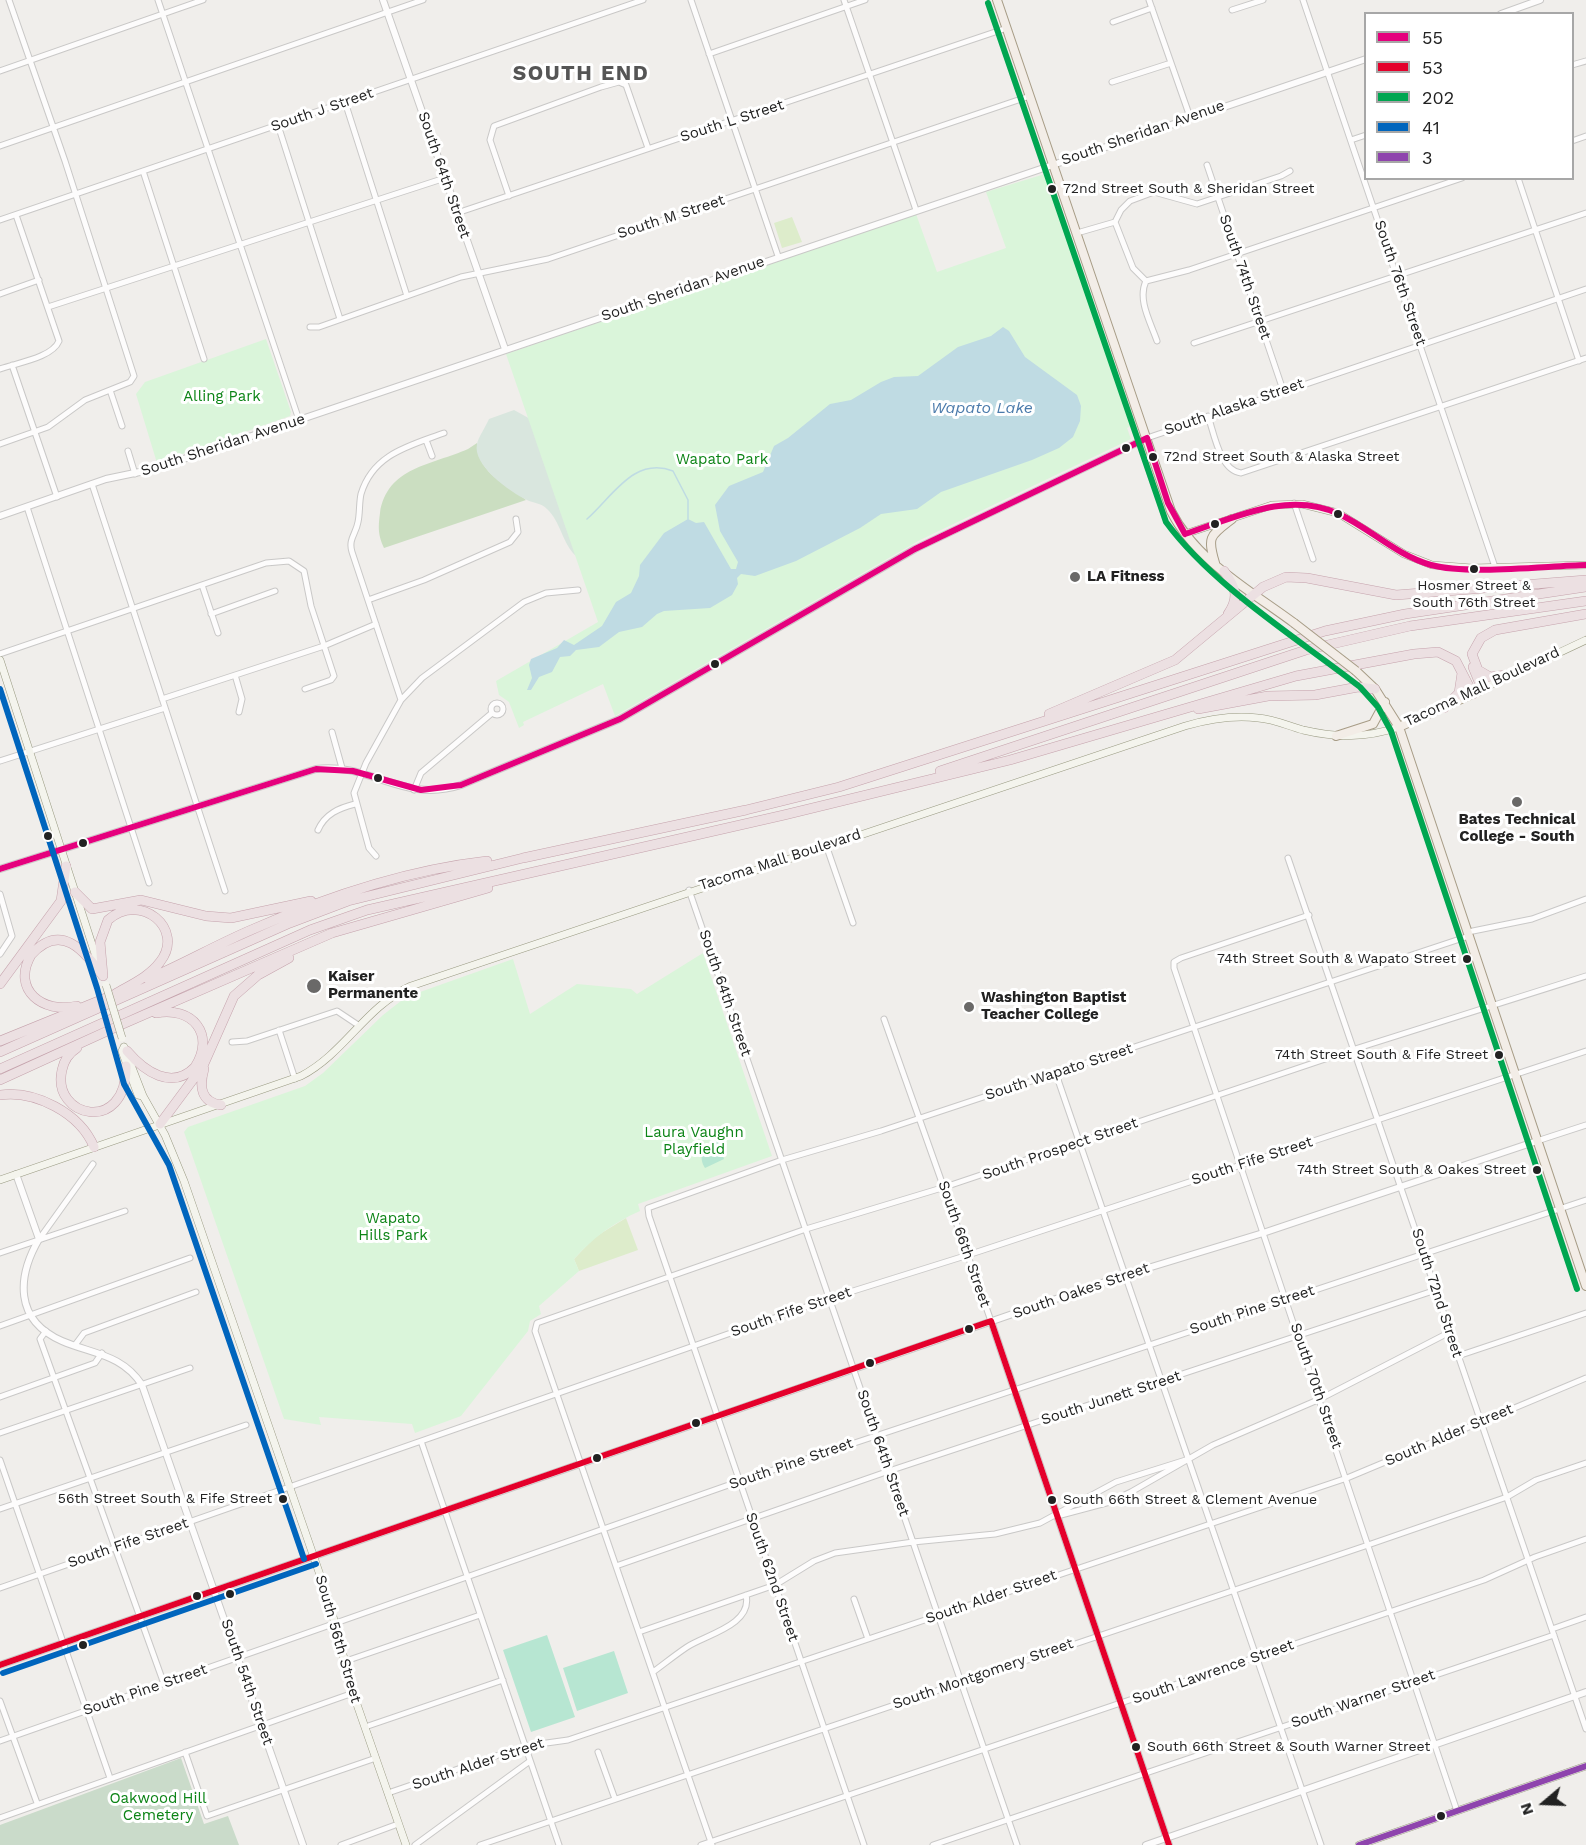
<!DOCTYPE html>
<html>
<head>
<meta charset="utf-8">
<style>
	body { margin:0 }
	#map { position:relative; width:1586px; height:1845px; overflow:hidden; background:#f0eeeb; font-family:"Work Sans",sans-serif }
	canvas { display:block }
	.legend { position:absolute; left:1364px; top:12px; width:210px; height:168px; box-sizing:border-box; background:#fff; border:2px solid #a7a7a7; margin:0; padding:8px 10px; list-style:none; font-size:18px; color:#222 }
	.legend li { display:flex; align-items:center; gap:12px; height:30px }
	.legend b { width:30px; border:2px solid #a7a7a7 }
	.north { position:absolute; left:1514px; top:1773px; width:60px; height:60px; -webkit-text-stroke:4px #fff; paint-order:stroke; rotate:251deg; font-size:16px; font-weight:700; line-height:24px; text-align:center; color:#222 }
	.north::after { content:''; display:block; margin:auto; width:21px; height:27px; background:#222; clip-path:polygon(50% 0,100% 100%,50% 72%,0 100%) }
</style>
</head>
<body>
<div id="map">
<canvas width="1586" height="1845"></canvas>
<ul class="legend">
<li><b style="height:8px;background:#e5007d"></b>55</li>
<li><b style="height:8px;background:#e4002b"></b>53</li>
<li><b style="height:8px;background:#00a651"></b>202</li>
<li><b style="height:8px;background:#0065bd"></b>41</li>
<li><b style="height:8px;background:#8e44ad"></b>3</li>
</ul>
<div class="north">N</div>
</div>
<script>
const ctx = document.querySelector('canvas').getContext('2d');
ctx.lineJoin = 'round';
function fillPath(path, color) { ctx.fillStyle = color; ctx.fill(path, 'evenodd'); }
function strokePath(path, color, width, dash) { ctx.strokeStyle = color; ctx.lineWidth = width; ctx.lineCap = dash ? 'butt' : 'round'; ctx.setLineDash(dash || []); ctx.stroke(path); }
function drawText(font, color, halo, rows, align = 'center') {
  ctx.font = font + ' "Work Sans",sans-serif'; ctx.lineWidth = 6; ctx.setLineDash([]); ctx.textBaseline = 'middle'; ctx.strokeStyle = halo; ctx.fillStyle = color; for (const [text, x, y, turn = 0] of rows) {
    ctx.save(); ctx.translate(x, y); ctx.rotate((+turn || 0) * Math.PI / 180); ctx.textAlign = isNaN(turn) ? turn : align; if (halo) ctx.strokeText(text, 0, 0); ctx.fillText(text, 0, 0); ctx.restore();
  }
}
fillPath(new Path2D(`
	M792 217 802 242 782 248 774 223Z
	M626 1218 638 1250 579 1271 574 1259 595 1237Z`), '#ddeccb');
fillPath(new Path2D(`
	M477 443C481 478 503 479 526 500L384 548C378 535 378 528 380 513 387 467 432 465 468 449Z`), '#cbdec1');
fillPath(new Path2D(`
	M514 410 534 421 574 532 576 556C562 543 561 522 547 509 540 502 535 504 527 500 510 492 472 465 477 444 478 438 486 426 489 419Z`), '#d9e6de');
fillPath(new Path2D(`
	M181 1758 204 1824 228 1816 239 1845H0V1825Z`), '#cadbca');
fillPath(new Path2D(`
	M1048 173 1134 425 1127 428 1131 439 920 540 615 716 603 684 523 722 524 725 519 728 509 702 499 695 496 681 598 622 506 354 916 214 937 272 1006 248 986 192Z
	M266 339 291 412 290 416 157 463 136 394 145 382Z
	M703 953 772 1156 638 1204 640 1211C613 1223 594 1237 574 1259L579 1271 539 1306 541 1314 530 1321 528 1331 461 1416 415 1433 412 1424 319 1417 321 1425 284 1419 184 1132 188 1127 305 1086 323 1073 383 1015 406 997 513 959 530 1014 577 984 631 989 637 994Z`), '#daf5da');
fillPath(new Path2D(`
	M718 1141 724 1159 705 1168C697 1155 704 1143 718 1141Z
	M547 1635 575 1717 531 1732 503 1650Z
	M614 1651 628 1693 577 1711 563 1668Z`), '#b7e6d2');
fillPath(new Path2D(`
	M1003 327 1009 331 1025 357 1077 395 1081 406 1080 421 1073 437 1059 448 1032 460 941 492 917 509 881 514 860 528 796 561 755 576 741 574 737 578 738 584 732 595 710 608 664 611 657 614 642 627 619 632 599 647 576 650 570 656 560 657 552 672 539 677 531 690H527L532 678 529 665 531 659 557 648 564 640 574 645 602 626 616 602 631 593 639 576 640 565 664 533 688 519 696 523 704 522 731 569H736L738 562 720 531 715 505 729 486 763 472 774 446 788 438 830 404 851 400 881 382 894 377 918 376 958 347 991 336Z`), '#bfdbe3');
strokePath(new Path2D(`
	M587 519C613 496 634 456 673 471L688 500V519`), '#bfdbe3', 1.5);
const minor = new Path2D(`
	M158 0 299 420
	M691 0 778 256
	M844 0 916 210
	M1149 0 1190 117
	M1303 0 1495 567
	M1232 10 1263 0
	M1113 22 1152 8
	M709 54 865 0
	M1572 65 1586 61
	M0 71 203 0
	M1112 82 1171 63
	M345 102 407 296
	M278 125 340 319
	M1351 140 1366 135
	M1572 141 1586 136
	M0 146 423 0
	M1207 165 1283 390
	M143 171 204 359
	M1518 178 1579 361
	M509 196 490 140 494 126 601 87 619 82 626 85 648 148
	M457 213 1007 28
	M0 220 643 0
	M1115 222 1121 210 1130 201 1154 192 1197 204 1281 176 1290 171
	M1115 222 1133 268 1146 281
	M1077 233 1115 222
	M1146 281 1189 270 1462 178
	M1146 281C1137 300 1151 323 1157 341
	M0 294 39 280
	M48 307 445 178
	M310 327H319L461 277 548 259 1030 96
	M1194 343 1586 213
	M12 365 57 497
	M0 369C16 363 52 358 59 341L16 215
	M110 390 122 426
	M1208 416C1214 433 1220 471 1241 473L1586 358
	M1147 438 1586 289
	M426 440 432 456
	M0 444 48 427 85 400 130 382 134 376 65 161 9 0
	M128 451 135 474
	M92 484 225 891
	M1294 503 1313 559
	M27 507 149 883
	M202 585 218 633
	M368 600 424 580 510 542 518 532 516 519
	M211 614 275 591
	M0 654 266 563 289 561 304 571 311 606 334 676 331 680 305 689
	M235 675 242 699 239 712
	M162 699 324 646 376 624
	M401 700 352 552C348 539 356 534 358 522 360 513 359 503 361 494 373 454 409 446 444 433
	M491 709a6 6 0 1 1 12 0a6 6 0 1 1-12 0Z
	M332 732 342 768
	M0 761 165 708
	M414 790 421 773 492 713
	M318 830C325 814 339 808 355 804
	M826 845 853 923
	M376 856 369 848 354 793 366 763 401 700 422 678 524 602 546 593 578 590
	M1288 858 1586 1729
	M689 890 1017 1845
	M0 894 12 936 0 954
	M1309 915 1181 958 1174 962V968L1457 1811
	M1468 932 1532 919 1586 899
	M884 1019 991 1321
	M279 1030 295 1079
	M232 1042 247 1041 337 1011 358 1025
	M1056 1074 1321 1845
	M1537 1141 1586 1125
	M40 1238 93 1164
	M0 1253 125 1211
	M0 1326 190 1258
	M46 1331 40 1339 164 1684
	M75 1345 84 1333 196 1292
	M1458 1356 1586 1313
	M0 1397 95 1363 102 1353
	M0 1433 190 1368
	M421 1441 559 1845
	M0 1460 110 1778
	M0 1509 246 1425
	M1061 1515 1110 1502 1131 1492 1213 1445 1320 1399 1450 1332
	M616 1566 889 1471 1436 1290
	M0 1588 834 1297 968 1255 1586 1051
	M854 1599 868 1639
	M1552 1629 1586 1617
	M639 1632 775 1585 814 1561 835 1553 913 1542 995 1534 1040 1523 1116 1482 1189 1459
	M343 1662 480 1615
	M653 1672C664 1664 675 1655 687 1647 705 1635 753 1625 746 1595
	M0 1701 37 1803
	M365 1727 503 1680
	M0 1741 740 1481 1586 1200
	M185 1752 207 1816 376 1758
	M598 1752 615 1799
	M388 1793 525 1746 568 1740 1347 1478 1586 1378
	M0 1818 353 1693
	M341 1845 398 1824
	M415 1845 530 1761
	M480 1845 1368 1545 1507 1497 1536 1480 1586 1463
	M701 1845 1484 1580 1535 1557 1586 1539
	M712 1845 535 1331 537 1323 806 1229 945 1187 1355 1049 1586 976
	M864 1845 649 1216 648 1208 782 1160 881 1131 1469 936
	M933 1845 1554 1635`);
const tertiary = new Path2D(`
	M383 0 505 349
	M1501 14 1540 0
	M0 516 106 479 154 469 1366 59
	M0 869 316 769C370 762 403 804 461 785L620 719 915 549 1147 438
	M16 1174 39 1239C17 1277 14 1320 62 1341 92 1354 122 1354 142 1385L303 1845
	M991 1321 1169 1845
	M0 1665 1125 1275 1263 1233 1537 1141
	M1146 1845 1586 1692`);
const secondary = new Path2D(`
	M1185 534 1272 505 1302 504 1338 513 1404 554 1432 565 1472 568 1586 565
	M0 660 99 966
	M1482 689 1586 640
	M124 1047 143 1096 165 1135 184 1181 329 1601 353 1693 406 1845
	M124 1047 122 1051 138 1095 143 1096
	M0 1180 301 1076C345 1053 365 1007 411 986L1185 726C1209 719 1233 715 1258 718 1274 719 1288 726 1303 730 1337 738 1366 738 1399 727
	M1359 1845 1586 1766`);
const primary = new Path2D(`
	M997 0 1171 511C1195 560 1251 591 1294 623
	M1215 563C1207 536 1210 536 1232 519
	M1356 671 1375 689 1399 727 1586 1286
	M1399 727 1479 691
	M1336 736 1373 724 1385 702`);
const motorway = new Path2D(`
	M1224 571C1235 586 1240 597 1228 614
	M1473 667 1482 689
	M1514 674 1490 677 1478 670 1472 654 1481 638 1495 630 1586 614
	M1444 708 1459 693 1462 673
	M1198 709 1268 696 1315 695 1358 687 1375 689
	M1049 714 1175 660 1263 587 1286 577 1307 578 1396 595 1586 580
	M940 771 1306 650 1410 626 1586 601
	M75 892 92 909 141 900 206 916 231 918 311 901
	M103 976 100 942 108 920C140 891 186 929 160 962 149 977 130 985 115 994
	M148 979C183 964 216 945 251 930 326 897 406 870 487 861
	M0 984 61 901 66 866
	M77 1006C43 1014 11 990 31 955 61 921 84 951 103 976
	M0 1041 111 996
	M77 1048C69 1053 64 1060 62 1070 51 1118 127 1135 126 1066
	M127 1051C144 1071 172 1091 195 1067 216 1034 192 1006 156 1013
	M0 1052 290 923 348 901 523 858 746 810 839 787 1325 631 1405 614 1586 587
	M0 1069 310 930 367 910 784 815 1010 760 1296 676 1414 654 1438 652 1456 661 1473 694
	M204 1069C199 1087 201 1102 221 1105
	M0 1080 116 1027 332 933 488 888
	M0 1095C35 1090 80 1113 94 1147
	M160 1124 203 1066 234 996 258 975 289 958`);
strokePath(minor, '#c9c8c7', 7);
strokePath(tertiary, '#c9c8c7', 8);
strokePath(secondary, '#999a82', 8);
strokePath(primary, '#a79c86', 10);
strokePath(motorway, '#c5a2ac', 10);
strokePath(minor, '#fdfcfc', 5);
strokePath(tertiary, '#fdfcfc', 6);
strokePath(secondary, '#f4f4ed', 7);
strokePath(primary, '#f3ede7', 8);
strokePath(motorway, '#ece0e2', 9);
const secondaryBridge = new Path2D(`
	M106 985 122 1038`);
const primaryBridge = new Path2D(`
	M1294 623 1356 671`);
strokePath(secondaryBridge, '#999a82', 8, []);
strokePath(primaryBridge, '#a79c86', 10, []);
strokePath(secondaryBridge, '#f4f4ed', 7);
strokePath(primaryBridge, '#f3ede7', 8);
strokePath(new Path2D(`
	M1147 438 1168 503 1185 534
	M1185 534C1234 518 1288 490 1339 514 1371 529 1396 555 1431 565 1468 575 1545 566 1586 565
	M0 869 316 769 353 771 421 790 461 785 620 719 915 549 1147 438`), '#e5007d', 6);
strokePath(new Path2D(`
	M991 1321 1169 1845
	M0 1665 991 1321`), '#e4002b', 6);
strokePath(new Path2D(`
	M988 3 1166 522C1212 585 1297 638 1360 687L1378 707 1391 731 1577 1289`), '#00a651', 6);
strokePath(new Path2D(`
	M0 689 97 988 124 1084 169 1165 304 1559
	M3 1673 316 1564`), '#0065bd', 6);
strokePath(new Path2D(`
	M1359 1845 1586 1766`), '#8e44ad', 6);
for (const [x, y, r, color] of [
	[1052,189,5,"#222"],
	[1126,448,5,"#222"],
	[1153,457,5,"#222"],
	[1338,514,5,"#222"],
	[1215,524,5,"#222"],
	[1474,569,5,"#222"],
	[1075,577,6,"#6a6968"],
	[715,664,5,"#222"],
	[378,778,5,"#222"],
	[1517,802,6,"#6a6968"],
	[48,836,5,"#222"],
	[83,843,5,"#222"],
	[1467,959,5,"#222"],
	[314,986,8,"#6a6968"],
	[969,1007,6,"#6a6968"],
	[1499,1055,5,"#222"],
	[1537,1170,5,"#222"],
	[969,1329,5,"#222"],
	[870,1363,5,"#222"],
	[696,1423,5,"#222"],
	[597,1458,5,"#222"],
	[283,1499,5,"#222"],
	[1052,1500,5,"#222"],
	[230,1594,5,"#222"],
	[197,1596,5,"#222"],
	[83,1645,5,"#222"],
	[1136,1747,5,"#222"],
	[1441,1816,5,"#222"]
]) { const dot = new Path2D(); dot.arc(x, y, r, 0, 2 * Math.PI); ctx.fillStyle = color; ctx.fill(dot); strokePath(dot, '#fff', 2); }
drawText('14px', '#222', '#fff', [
	["72nd Street South & Sheridan Street",1063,189],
	["72nd Street South & Alaska Street",1164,457],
	["Hosmer Street &",1474,586,"center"],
	["South 76th Street",1474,603,"center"],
	["74th Street South & Wapato Street",1456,959,"right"],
	["74th Street South & Fife Street",1488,1055,"right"],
	["74th Street South & Oakes Street",1526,1170,"right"],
	["56th Street South & Fife Street",272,1499,"right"],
	["South 66th Street & Clement Avenue",1063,1500],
	["South 66th Street & South Warner Street",1147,1747]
], 'left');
drawText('15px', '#222', '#fff', [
	["South J Street",322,110,-19],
	["South L Street",732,121,-18],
	["South Sheridan Avenue",1143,133,-19],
	["South 64th Street",444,175,71],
	["South M Street",671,217,-18],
	["South 74th Street",1245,277,71],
	["South 76th Street",1400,283,71],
	["South Sheridan Avenue",683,289,-19],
	["South Alaska Street",1234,407,-19],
	["South Sheridan Avenue",223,445,-18],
	["Tacoma Mall Boulevard",1482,687,-25],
	["Tacoma Mall Boulevard",780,860,-18],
	["South 64th Street",725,993,71],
	["South Wapato Street",1059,1072,-18],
	["South Prospect Street",1060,1149,-19],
	["South Fife Street",1252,1161,-18],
	["South 66th Street",964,1244,71],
	["South Oakes Street",1081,1291,-19],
	["South 72nd Street",1437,1293,72],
	["South Pine Street",1252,1310,-18],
	["South Fife Street",791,1312,-19],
	["South 70th Street",1316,1386,71],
	["South Junett Street",1111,1398,-18],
	["South Alder Street",1449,1435,-23],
	["South 64th Street",883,1453,71],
	["South Pine Street",791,1464,-19],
	["South Fife Street",128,1543,-19],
	["South 62nd Street",772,1577,71],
	["South Alder Street",991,1597,-19],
	["South 56th Street",338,1639,74],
	["South Lawrence Street",1213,1672,-19],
	["South Montgomery Street",983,1674,-19],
	["South 54th Street",247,1682,71],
	["South Pine Street",145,1690,-19],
	["South Warner Street",1363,1699,-19],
	["South Alder Street",478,1764,-18]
]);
drawText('15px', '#0c8416', '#fff', [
	["Alling Park",222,397],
	["Wapato Park",722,460],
	["Laura Vaughn",694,1133],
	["Playfield",694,1150],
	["Wapato",393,1219],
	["Hills Park",393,1236],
	["Oakwood Hill",158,1799],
	["Cemetery",158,1816]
]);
drawText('bold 15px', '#222', '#fff', [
	["LA Fitness",1087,577],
	["Bates Technical",1517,820,"center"],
	["College - South",1517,837,"center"],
	["Kaiser",328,977],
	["Permanente",328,994],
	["Washington Baptist",981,998],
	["Teacher College",981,1015]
], 'left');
drawText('italic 16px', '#4a7aab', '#fff', [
	["Wapato Lake",982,408]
]);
ctx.letterSpacing = '1.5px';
drawText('bold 21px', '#555', '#fff', [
	["SOUTH END",581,74]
]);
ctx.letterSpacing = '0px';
</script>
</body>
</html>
